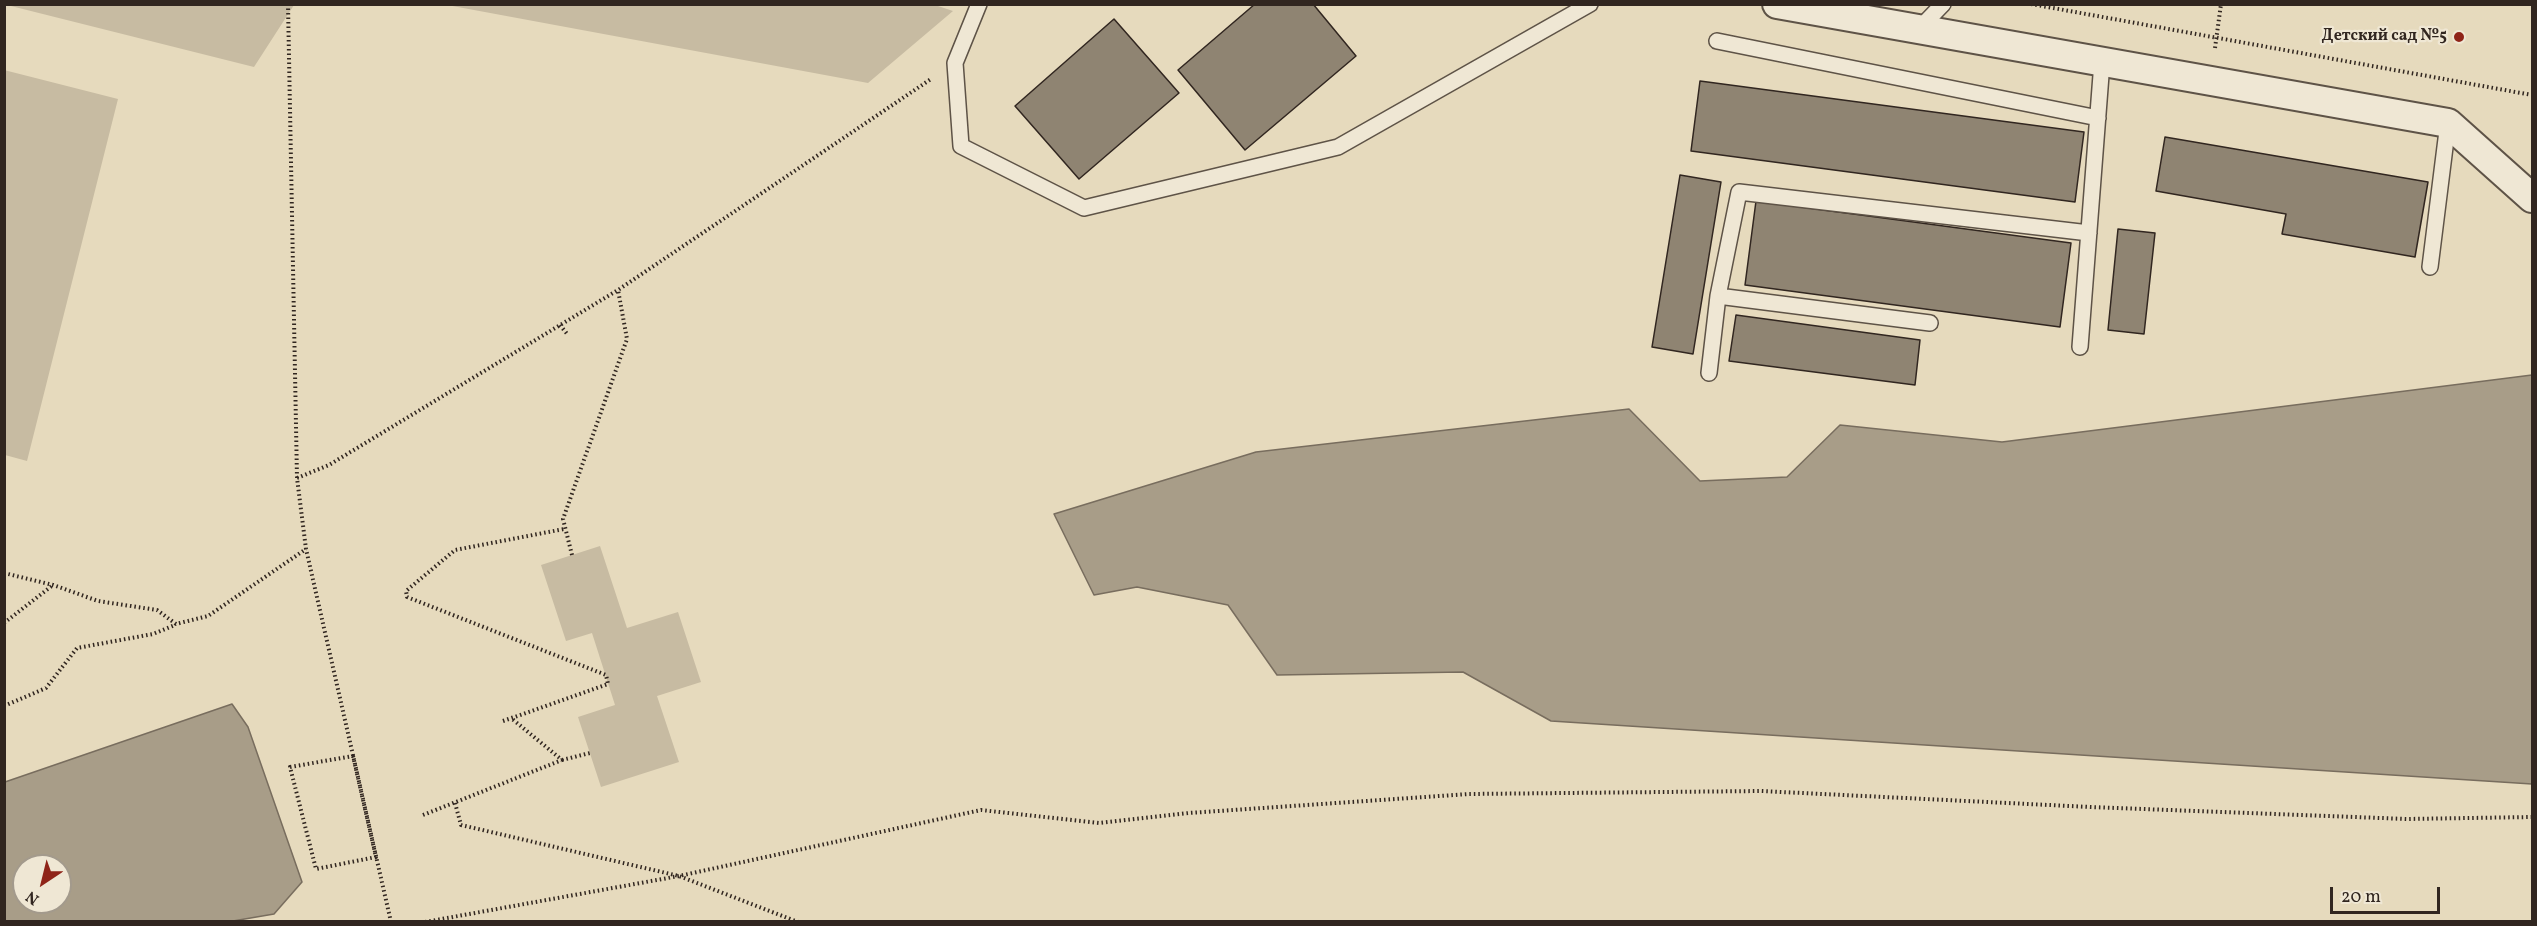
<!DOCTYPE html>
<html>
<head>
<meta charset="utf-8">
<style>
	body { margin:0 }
	#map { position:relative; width:2537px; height:926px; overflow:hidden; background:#e6dabd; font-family:Vollkorn,serif }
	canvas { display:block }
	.frame { position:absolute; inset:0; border:6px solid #312620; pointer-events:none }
	.north { position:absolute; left:12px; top:854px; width:60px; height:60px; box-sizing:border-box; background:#efe7d4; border:2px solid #a39a8c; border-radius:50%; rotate:215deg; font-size:16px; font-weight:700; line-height:24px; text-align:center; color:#312620 }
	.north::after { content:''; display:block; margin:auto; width:21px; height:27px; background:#8f2418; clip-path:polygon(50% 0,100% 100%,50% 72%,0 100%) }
	.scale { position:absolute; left:2330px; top:887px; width:110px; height:27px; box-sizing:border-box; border:3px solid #312620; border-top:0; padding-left:8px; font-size:18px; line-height:21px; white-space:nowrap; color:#312620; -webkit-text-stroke:4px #efe7d4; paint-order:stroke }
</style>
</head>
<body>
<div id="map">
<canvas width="2537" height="926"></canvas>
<div class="frame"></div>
<div class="north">N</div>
<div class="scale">20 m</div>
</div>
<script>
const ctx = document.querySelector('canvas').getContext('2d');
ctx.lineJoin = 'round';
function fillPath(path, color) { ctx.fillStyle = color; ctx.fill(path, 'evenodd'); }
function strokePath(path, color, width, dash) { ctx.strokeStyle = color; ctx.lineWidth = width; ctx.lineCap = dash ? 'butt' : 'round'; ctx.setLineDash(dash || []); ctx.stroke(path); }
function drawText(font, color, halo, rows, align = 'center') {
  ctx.font = font + ' Vollkorn,serif'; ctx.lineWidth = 4.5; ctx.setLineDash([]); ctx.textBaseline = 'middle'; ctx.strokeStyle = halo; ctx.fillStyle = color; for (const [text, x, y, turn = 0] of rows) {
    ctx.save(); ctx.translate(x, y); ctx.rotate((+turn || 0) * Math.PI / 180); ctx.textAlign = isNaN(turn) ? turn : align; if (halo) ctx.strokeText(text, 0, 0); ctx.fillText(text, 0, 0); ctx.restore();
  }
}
fillPath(new Path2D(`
	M932 4 953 11 868 83 447 5Z
	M7 5H294L254 67Z
	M4 70 118 99 27 461 5 455Z
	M600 546 627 628 678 612 701 682 657 696 679 762 601 787 578 717 615 705 592 633 566 641 541 565Z`), '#c7bba2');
const water = new Path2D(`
	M2532 375V784L1551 721 1463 672 1277 675 1228 605 1137 587 1094 595 1054 514 1256 452 1629 409 1700 481 1787 477 1840 425 2002 442Z
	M232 704 248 727 302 882 274 914 233 921H5V782ZM24 866H60V902H24Z`);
fillPath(water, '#a89d88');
strokePath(water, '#786d5e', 1.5);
const building = new Path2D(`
	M1255 4H1313L1356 56 1245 150 1178 70Z
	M1114 19 1179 93 1079 179 1015 106Z
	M1700 81 2084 132 2075 202 1691 151Z
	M2165 137 2428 182 2415 257 2282 234 2286 214 2156 191Z
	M1680 175 1721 182 1693 354 1652 347Z
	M1756 201 2071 243 2060 327 1745 285Z
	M2118 229 2155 233 2144 334 2108 330Z
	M1736 315 1920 340 1915 385 1729 361Z`);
fillPath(building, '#8f8472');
strokePath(building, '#312620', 1.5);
const lane = new Path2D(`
	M979 4 955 63 961 146 1084 208 1338 147 1590 4
	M1919 29 1943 4
	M1717 41 2098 118
	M2430 267 2448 123
	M1718 296 1930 323
	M2080 347 2102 62
	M1709 373 1718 296 1739 192 2089 233`);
const street = new Path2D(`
	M1777 4 2448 123 2532 198`);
strokePath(lane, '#5e5347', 18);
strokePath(street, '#5e5347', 32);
strokePath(new Path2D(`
	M288 4 297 478 306 549 391 922
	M2031 4 2532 95
	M2215 48 2221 4
	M560 325 568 335
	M297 478 329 465 618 290 931 79
	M572 555 563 519 627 339 618 290
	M4 573 53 585 98 601 157 610 176 624 208 616 306 549
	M4 623 53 585
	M4 706 46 688 77 648 153 634 175 625
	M503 721 608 684 606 675 407 597 406 591 455 550 564 529
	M353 756 376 857 316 869 290 767Z
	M562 760 590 753
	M455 803 461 825 679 876 798 922
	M423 815 562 760 511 718
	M425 922 679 876 981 810 1099 823 1189 813 1469 794 1761 791 2090 807 2407 819 2532 817`), '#312620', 4, [1.5, 3]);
strokePath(lane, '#efe7d4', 15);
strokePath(street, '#efe7d4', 28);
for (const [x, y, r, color] of [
	[2459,37,6,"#8f2418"]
]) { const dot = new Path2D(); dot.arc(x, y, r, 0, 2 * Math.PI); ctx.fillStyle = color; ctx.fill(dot); strokePath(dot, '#efe7d4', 2); }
drawText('bold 16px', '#312620', '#efe7d4', [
	["Детский сад №5",2447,37]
], 'right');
</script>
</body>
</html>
